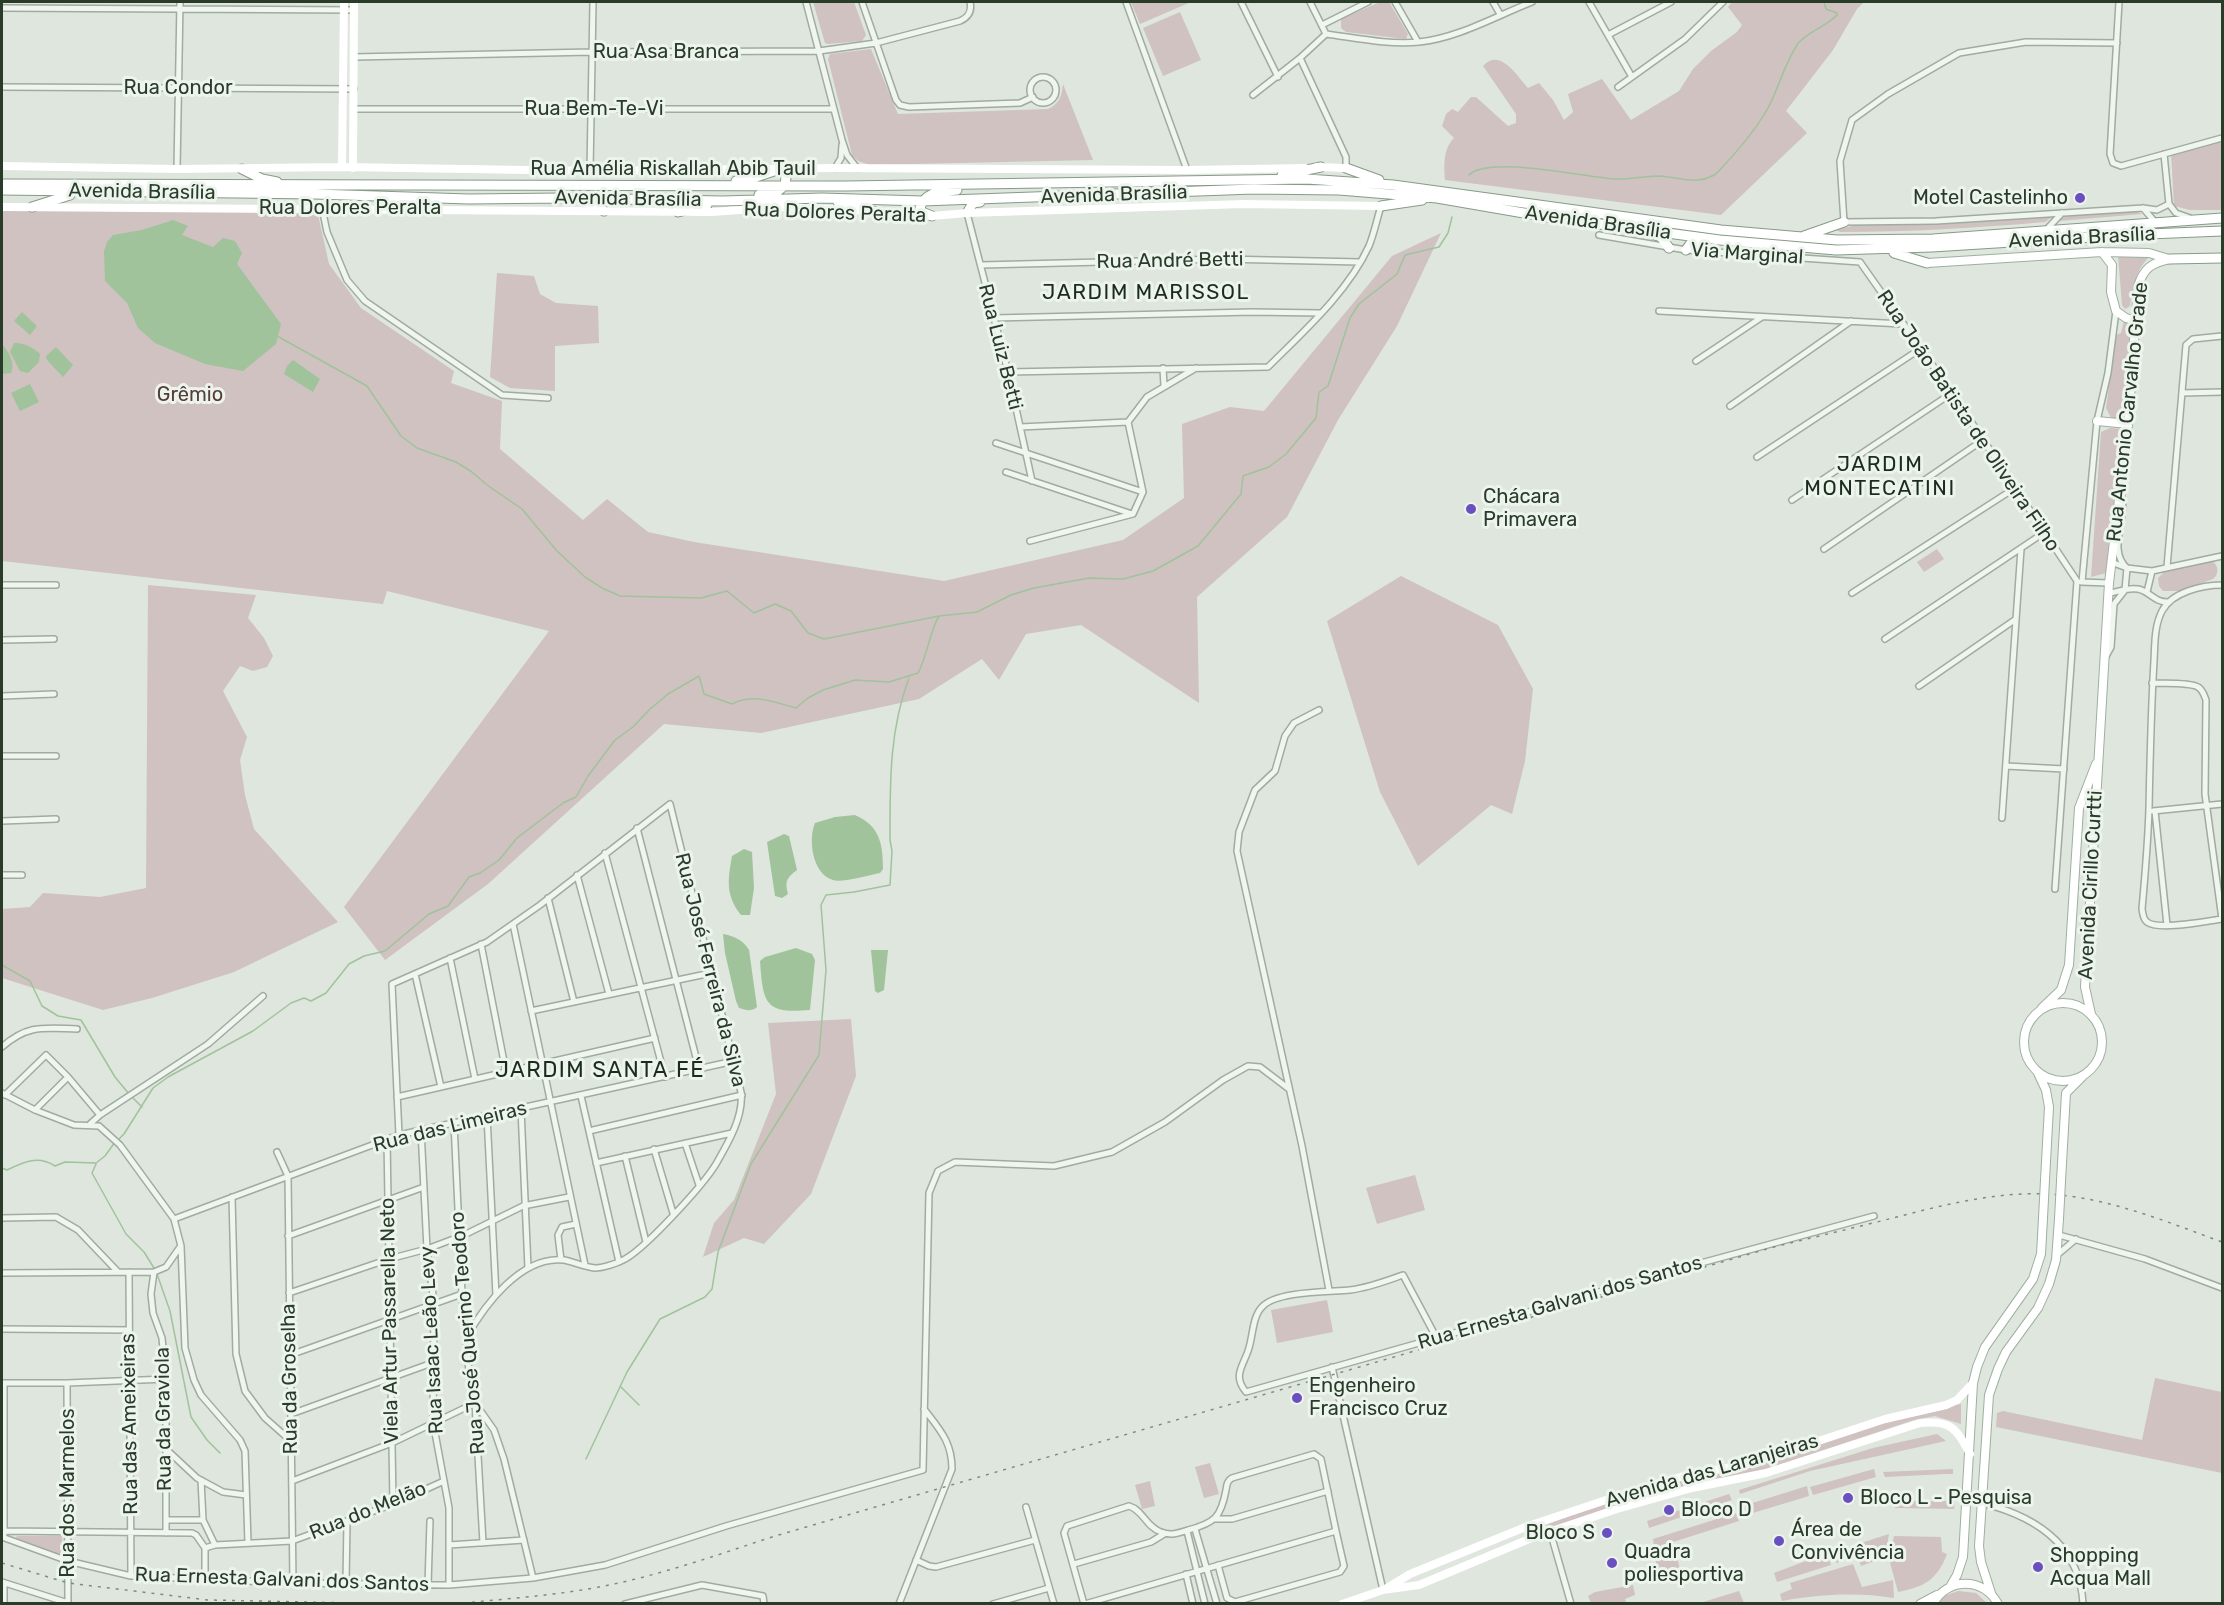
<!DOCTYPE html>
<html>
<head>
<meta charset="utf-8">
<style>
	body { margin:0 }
	#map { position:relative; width:2224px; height:1605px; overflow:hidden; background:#dee6de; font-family:Rubik,sans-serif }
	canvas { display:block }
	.frame { position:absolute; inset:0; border:3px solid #293b29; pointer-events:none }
</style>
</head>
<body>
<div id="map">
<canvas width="2224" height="1605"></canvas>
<div class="frame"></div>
</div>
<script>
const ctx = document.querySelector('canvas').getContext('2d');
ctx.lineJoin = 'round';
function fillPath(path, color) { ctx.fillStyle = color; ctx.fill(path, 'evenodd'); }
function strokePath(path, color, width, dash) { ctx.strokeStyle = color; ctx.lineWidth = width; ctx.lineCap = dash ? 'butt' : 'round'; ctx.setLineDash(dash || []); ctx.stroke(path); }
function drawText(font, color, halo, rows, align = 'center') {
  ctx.font = font + ' Rubik,sans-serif'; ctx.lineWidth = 6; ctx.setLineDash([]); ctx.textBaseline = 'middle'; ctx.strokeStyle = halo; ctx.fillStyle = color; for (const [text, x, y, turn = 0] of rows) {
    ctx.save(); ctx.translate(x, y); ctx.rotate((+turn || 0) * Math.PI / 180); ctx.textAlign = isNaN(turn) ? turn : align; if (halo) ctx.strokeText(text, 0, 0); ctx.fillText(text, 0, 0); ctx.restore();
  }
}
fillPath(new Path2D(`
	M813 2H854L866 35 862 41 828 44 825 43Z
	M1131 2H1191L1140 24Z
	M1380 2H1389L1408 34 1406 39 1346 32 1341 28V19Z
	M1732 2H1864L1857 9 1833 50 1786 111 1807 133 1721 215 1445 180C1444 165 1443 149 1454 138L1442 126 1446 114 1452 109 1458 112 1471 97H1476L1508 126 1516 123V114L1483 66C1500 47 1517 76 1528 88L1539 83 1553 100 1564 120 1573 112 1568 94 1602 79 1631 120 1679 91 1693 69 1711 51 1737 32 1742 25 1728 7Z
	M1180 12 1201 60 1163 76 1143 28Z
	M871 49 898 114 1048 109C1059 104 1062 96 1063 84L1093 160 870 165 858 161 852 155 828 59 830 54Z
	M2222 139V210H2190L2174 206 2171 153Z
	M2 210H317L329 264 361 308 454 371 451 383 502 401 500 449 583 520 607 499 648 532 694 542 944 581 1123 540 1184 498 1182 424 1230 407 1264 411 1392 256 1441 233 1397 326 1338 420 1287 517 1197 597 1199 703 1081 625 1026 634 999 680 982 659 919 699 761 733 664 724 488 884 385 960 344 907 549 631 387 591 383 604 2 561Z
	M2135 211 2142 214 2059 221 2065 216Z
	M2052 217 2045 222C1976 228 1909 232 1840 232L1836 230 1856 225Z
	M2118 255 2149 257C2135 271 2133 288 2130 306L2125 309 2122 305Z
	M497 273 534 276 540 294 556 303 598 306 599 343 555 346V391L510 388 490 377Z
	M2124 321 2128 322 2131 325C2131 345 2134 408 2118 419L2111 418 2106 408 2116 335 2121 333Z
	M2110 428 2124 429 2119 486 2109 538 2106 573 2091 577 2101 432Z
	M1937 549 1944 559 1924 572 1917 562Z
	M2212 561C2219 565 2219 575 2213 579L2180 591H2163L2159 586 2158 578 2164 572Z
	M1401 576 1498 625 1533 689 1525 761 1512 814 1491 805 1418 866 1380 792 1327 621Z
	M148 585 256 595 248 618 264 638 273 656 267 667 253 671 240 666 223 691 247 737 240 760 245 795 254 829 338 922 234 972 152 998 103 1010 2 978V909L30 907 43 893 100 897 146 888Z
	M851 1019 856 1076 811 1194 764 1244 744 1238 703 1257 714 1223 734 1200 776 1094 768 1023Z
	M1415 1175 1425 1210 1377 1224 1366 1188Z
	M1327 1300 1333 1332 1277 1343 1271 1310Z
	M2155 1378 2222 1392V1473L1996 1427 1997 1413 2003 1411 2142 1440Z
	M1961 1404V1424L1935 1416 1914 1420 1764 1470 1694 1483 1540 1532 1536 1529 1574 1514 1687 1477 1776 1459 1864 1428 1929 1409Z
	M1937 1434 1946 1441 1810 1471 1740 1494 1739 1490 1873 1448Z
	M1210 1463 1219 1494 1204 1498 1195 1467Z
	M1874 1469 1876 1477 1813 1495 1810 1487Z
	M1953 1469V1474H1946L1885 1477 1883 1472Z
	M1150 1481 1155 1506 1142 1509 1135 1485Z
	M1807 1486 1809 1496 1746 1515 1743 1506Z
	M1729 1494 1732 1500 1649 1528 1647 1521Z
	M1894 1501H1955L1954 1509 1895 1508Z
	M1736 1513 1739 1521 1673 1542 1683 1581 1657 1571 1653 1539Z
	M1889 1534 1885 1557 1861 1566 1858 1556 1836 1563 1833 1552Z
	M17 1536H62L63 1556 15 1539Z
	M1894 1536 1941 1537 1942 1552 1947 1554C1937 1580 1924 1587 1898 1592L1889 1559Z
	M1827 1553 1831 1565 1777 1582 1774 1573Z
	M1853 1564 1862 1587 1893 1580 1894 1598C1858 1592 1818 1594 1782 1601L1780 1594 1792 1589 1790 1583Z
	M1633 1585 1635 1595 1625 1599 1626 1603H1591L1588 1596 1595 1592Z
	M1739 1591 1744 1603H1700Z
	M1958 1591 1976 1593 1987 1603 1938 1604 1944 1596Z`), '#cfc2c0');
fillPath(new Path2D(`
	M173 220 188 226 182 235 213 247 223 238 235 241 242 253 237 264 281 324 276 344 243 371 205 364 155 343 138 328 127 303 105 281 104 251 107 242 113 235 142 230Z
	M22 312 37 326 30 335 14 321Z
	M14 343C22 342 35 348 40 354L39 362 28 373 20 371 10 352Z
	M2 344C8 351 16 363 11 373L2 374Z
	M56 347 73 365 63 377 47 360 46 356Z
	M293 360 320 379 313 392 284 374 287 366Z
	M30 384 39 402 20 411 11 393Z
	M855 815C880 826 883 844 883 869L880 873C869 875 842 883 833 880 812 874 808 839 815 823L835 817Z
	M784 834 789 836 797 870C786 878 785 882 788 894L782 898 775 896 767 842Z
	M744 849 752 852 754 888 750 915H741C725 895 728 879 732 856Z
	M723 934C734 936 743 940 749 950L757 1007C751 1012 746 1010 739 1008L736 1001 725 953Z
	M796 948 812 954 815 960 810 1010C765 1014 763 1004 760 961L765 957Z
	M871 950H888L884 990 878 993 875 991Z`), '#a0c39c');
strokePath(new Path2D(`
	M1834 2H1836
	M1469 175C1488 155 1584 177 1613 179 1628 180 1643 176 1659 176 1681 177 1695 186 1716 174 1735 154 1755 132 1768 108 1779 87 1784 65 1797 45 1802 35 1827 26 1837 15V13L1826 9 1824 2
	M277 336 367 386 401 436 417 448 456 462 472 472 487 485 522 509 557 551 585 577 602 588 620 596 701 598 727 591 754 613 775 604 791 611 808 633 824 639 939 616
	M2 965 30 981 42 1006 58 1016 81 1020 115 1077 129 1094
	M132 1097 142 1107
	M119 1139 124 1134 153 1088 168 1077 253 1031 291 1003 304 998 311 1001 326 993 349 964 364 956 385 951 429 914 448 906 469 877 480 873 499 860 517 838 563 803 576 797 588 776 615 740 633 727 649 710 668 694 699 676 704 694 732 704C754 693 773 702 796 708L808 698 823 690 855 680 889 682 918 673C928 654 929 633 939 616L977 612 1011 595 1034 588 1089 578 1123 579 1153 571 1198 546 1241 494 1243 476 1269 467 1286 454 1316 418 1319 392 1328 386 1350 318 1359 304 1397 274 1405 255 1439 247 1448 233 1452 217
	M96 1164 92 1173 126 1234 144 1252 154 1268
	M2 1168 7 1170C24 1162 38 1155 55 1166L65 1162 96 1163 105 1156 115 1142
	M157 1274 170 1311 191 1417 207 1440 220 1453
	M621 1387 639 1405
	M586 1459 627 1372 660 1319 705 1297 712 1289 718 1252 751 1164 819 1055 826 970 821 905 826 895 854 892 890 885 892 851 890 840C890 784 889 731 909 678`), '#a0c39c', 1.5);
const street = new Path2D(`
	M806 2 842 140 847 155 857 168
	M862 2 896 100 900 105 909 107 1020 103 1033 97
	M1126 2 1187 170
	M1241 2 1278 77
	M1310 2 1326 34
	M1395 2 1418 42
	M1493 2 1500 14
	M1589 2 1632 77
	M2119 2 2110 154 2113 163 2121 166 2222 138
	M2 8 354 10
	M1322 25 1368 2
	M1608 35 1671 2
	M2117 43 2026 42 1959 53 1888 94 1852 120 1840 161 1844 222 1936 221 2143 208 2157 210 2169 204
	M354 57 592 52 819 51 876 43 960 21C969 17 972 11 970 2
	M1300 58 1346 157V168
	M1030 90a13 13 0 1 1 26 0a13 13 0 1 1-26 0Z
	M2 87 354 89
	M1618 87 1685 39 1723 2
	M1253 95 1300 58 1326 34C1356 38 1389 45 1419 42 1458 38 1496 16 1532 2
	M354 109H833
	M2164 154 2169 204 2176 213 2190 218
	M835 168 841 158 842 145
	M177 169 180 2
	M590 171 593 2
	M322 208 327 232 347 280 365 301 502 395 548 398
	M2143 208 2155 222
	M967 213 1008 372 1032 481
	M2045 231 2062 213
	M1599 235 1686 250 1860 262 1952 393 2077 581
	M981 265 1223 259 1360 262
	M1659 311 1902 324
	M994 318 1252 312 1320 313
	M1696 361 1762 317
	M1163 368 1164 386
	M1008 372 1268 367C1303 332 1348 292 1369 246 1374 234 1377 219 1381 206
	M2182 393 2222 392
	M1730 406 1851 321
	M1020 427 1128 422
	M996 443 1143 492
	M1757 457 1920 349
	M1006 472 1132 514
	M1792 500 1952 393
	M1030 541 1133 514 1143 492 1128 422 1147 397 1196 368
	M1824 549 1983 440
	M2111 562 2127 568 2152 571 2222 556
	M2167 567 2186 345 2193 339 2222 336
	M2081 582 2109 583
	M2082 582 2097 421 2108 373 2116 311
	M2 585H56
	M2222 585C2202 585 2172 592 2162 611 2154 627 2155 644 2154 661 2151 710 2150 759 2149 808 2148 842 2145 876 2142 909 2143 914 2143 919 2147 922 2158 931 2207 921 2222 919
	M2147 592 2152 571
	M1852 593 2015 488
	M2109 593C2119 592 2127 587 2138 589 2150 591 2154 603 2169 602
	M1885 639 2045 532
	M2 640 54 639
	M2105 658 2111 647 2114 604 2125 590 2127 568C2107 550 2127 520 2122 497
	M2152 683C2164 684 2188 682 2198 687 2203 690 2204 695 2206 700L2205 794 2222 919
	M1919 686 2016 619
	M2 696 54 694
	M1319 710 1294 723 1285 736 1275 771 1255 790 1239 832 1237 851 1302 1146 1329 1290
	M2 756H56
	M2006 766 2064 769
	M2153 811 2222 804
	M2155 811 2167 925
	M2002 818 2021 549
	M2 821 56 819
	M637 828 699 1069
	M605 853 665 1077
	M2 875H22
	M577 875 609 994
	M2055 889 2077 581
	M548 898 574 1002
	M513 924 585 1265
	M481 944 506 1072
	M450 958 475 1079
	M415 974 441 1087
	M531 1011 711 973
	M2 1047C28 1024 44 1028 77 1029
	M2 1093 35 1110 74 1125 99 1126 120 1145 174 1219 181 1246 185 1348 194 1380 201 1395 240 1440 245 1451 248 1543
	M5 1095 46 1055 68 1077 100 1115
	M581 1096 619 1262
	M397 1097 655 1038
	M521 1109 528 1268
	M35 1110 68 1077
	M487 1116 496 1295
	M454 1123 462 1294 469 1372 475 1403 483 1543
	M90 1124 100 1115 208 1044 263 996
	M421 1130 427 1249 434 1303 433 1422 449 1508V1585
	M589 1131 742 1095
	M399 1135 392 984 487 942 540 905 670 804 741 1092C744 1116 728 1143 716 1164 704 1184 642 1253 621 1261 615 1264 602 1268 595 1268 585 1267 574 1262 564 1260 521 1255 484 1306 466 1338
	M387 1139 393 1504
	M685 1143 699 1185
	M654 1149 673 1213
	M277 1152 288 1176 293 1583
	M625 1156 646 1242
	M596 1163 732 1133
	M232 1197 236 1354 245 1391 265 1418 291 1441
	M2 1218 56 1217 78 1230 118 1272
	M174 1219 399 1135 734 1061
	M2059 1235 2145 1259 2222 1288
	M288 1236 424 1187
	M2057 1255 2076 1239
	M561 1260 558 1235 562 1227 576 1224
	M129 1272 131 1576
	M154 1272 151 1294 153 1313 162 1338 166 1379V1533
	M2 1273 154 1272 166 1267 180 1247
	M289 1293 389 1259 427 1249 464 1235 523 1206 569 1197
	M2 1329 129 1330
	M1436 1337 1403 1275C1386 1281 1368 1288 1350 1290 1329 1292 1276 1291 1262 1307 1252 1317 1253 1338 1248 1351 1242 1368 1233 1376 1246 1392L1701 1263 1874 1216
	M290 1355 462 1294
	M1332 1367 1383 1590
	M2 1383H67L166 1379
	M67 1383 68 1604
	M291 1414 432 1363
	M166 1449 197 1478 223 1492 246 1495
	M201 1480 203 1520
	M292 1481 392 1443 475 1403 494 1430 504 1459 533 1578
	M1982 1503C2034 1516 2080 1544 2083 1604
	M1026 1507 1054 1604
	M1215 1519H1232L1328 1491
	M167 1520H203L215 1545
	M1195 1529 1217 1604
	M4 1531 192 1533 196 1535 205 1548 215 1545 292 1541 393 1504 444 1481
	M1187 1531 1205 1604
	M1550 1531 1571 1604
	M4 1534V1383
	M2 1537 68 1561 131 1576 293 1583 449 1585 533 1578 605 1565 726 1526 923 1470 929 1193 938 1171 955 1162 1054 1166 1112 1152 1165 1122 1223 1080 1248 1066 1260 1067 1289 1089
	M449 1545 524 1540
	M916 1560 929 1566 936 1567 1035 1540
	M1074 1564 1151 1542 1164 1534
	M1218 1565 1227 1598 1235 1602 1340 1572 1344 1566 1336 1531
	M1186 1574 1193 1604
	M205 1579V1548
	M2 1582 68 1603
	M4 1583V1604
	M346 1583 347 1521
	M428 1585 430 1521
	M625 1604 702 1585 763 1596 764 1604
	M899 1604 952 1469C952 1442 940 1430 924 1409
	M993 1604 1049 1588
	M1084 1604 1064 1533 1067 1526 1129 1506C1143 1510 1146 1527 1161 1532 1171 1536 1179 1533 1188 1530 1215 1523 1221 1517 1226 1490 1227 1484 1227 1481 1232 1478L1314 1454 1321 1459 1336 1531 1085 1604`);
const primary = new Path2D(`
	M2102 252 2112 265 2111 292 2116 311 2126 318 2136 321
	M1927 263 2102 252 2149 253 2169 259
	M2097 421 2128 424
	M2024 1042a39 39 0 1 1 78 0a39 39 0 1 1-78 0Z
	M2042 1008 2061 990 2069 965 2079 808 2096 764
	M2091 1014 2085 987 2109 583 2128 424 2138 286C2144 268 2151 263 2170 259
	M2038 1073 2046 1090 2049 1107 2045 1180
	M2061 1181 2066 1093 2082 1077
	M1950 1587 1957 1575 1963 1557 1973 1383 1977 1367 1985 1347 2033 1279 2041 1254 2043 1218
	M1991 1593 1981 1562 1979 1546 1989 1395 1998 1369 2006 1352 2038 1308 2049 1284 2056 1260 2059 1219
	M1920 1604 1937 1595
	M1933 1604C1947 1577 1984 1577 1998 1604`);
const highway = new Path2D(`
	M1346 168 1379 180
	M242 169 262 179 277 182
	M1282 175 1321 167
	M736 181 747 180 774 171
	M2 184 846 186 1307 179 1393 185 1721 230 1837 240 1933 239 2222 218
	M2 190 315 194 469 199 561 198 723 201 822 198 922 201 1254 189 1339 190 1437 198 1547 217 1720 240 1836 250 1932 247 2124 235 2222 231
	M759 195 778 191 785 185 786 177 783 170
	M584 202 604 211
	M838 202 873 211
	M1381 206 1422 200
	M32 207 70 195
	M678 212 707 205
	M967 213 973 203 980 202
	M932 216 922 212 920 208C925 191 942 192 957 190
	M1653 234 1661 237 1669 248
	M1804 236 1844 222
	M1686 250 1691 243 1703 240
	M1894 253 1927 263
	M2170 259 2222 258`);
strokePath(street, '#a0aca0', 8);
strokePath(primary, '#9fb09f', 10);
strokePath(highway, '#879b87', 11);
strokePath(street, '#f0f5f0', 5);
strokePath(new Path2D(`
	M2 166 177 169 342 167 590 171 835 168 1187 170 1305 168
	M342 167 344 2
	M1317 167 1346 168
	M353 168 354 2
	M2 207 712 212 781 207 873 211 932 216 967 213 1244 204 1381 206
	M1387 1588 1410 1574 1528 1526 1609 1499 1687 1475 1749 1464 1885 1419 1946 1405 1957 1400 1973 1383
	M1342 1604 1383 1590 1419 1585 1534 1537 1617 1509 1692 1488 1766 1473 1920 1423C1951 1420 1956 1428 1970 1454`), '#fff', 8);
strokePath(primary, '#fff', 8);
strokePath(highway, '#fff', 9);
strokePath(new Path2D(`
	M2 1563 68 1583 208 1600 404 1604
	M454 1604C502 1599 551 1596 599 1587 658 1576 717 1555 775 1536L1774 1247C1810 1238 1845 1230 1881 1221 1940 1206 1999 1189 2061 1195 2117 1201 2170 1223 2222 1242`), '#798e7a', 1.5, [3, 6]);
const primaryBridge = new Path2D(`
	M2043 1218 2045 1180
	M2059 1219 2061 1181`);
strokePath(primaryBridge, '#9fb09f', 10, []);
strokePath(primaryBridge, '#fff', 8);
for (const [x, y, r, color] of [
	[2080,198,6,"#6a4fbf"],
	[1471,509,6,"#6a4fbf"],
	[1297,1398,6,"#6a4fbf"],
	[1848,1498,6,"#6a4fbf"],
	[1669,1510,6,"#6a4fbf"],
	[1607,1533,6,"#6a4fbf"],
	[1779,1541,6,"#6a4fbf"],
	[1612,1563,6,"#6a4fbf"],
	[2038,1567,6,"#6a4fbf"]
]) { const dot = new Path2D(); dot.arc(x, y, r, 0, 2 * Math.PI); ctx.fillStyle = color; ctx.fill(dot); strokePath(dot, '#edf4ed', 2); }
drawText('20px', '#293b29', '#edf4ed', [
	["Rua Asa Branca",666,52],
	["Rua Condor",178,88],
	["Rua Bem-Te-Vi",594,109],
	["Rua Amélia Riskallah Abib Tauil",673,169],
	["Avenida Brasília",142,192,1],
	["Avenida Brasília",1114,195,-2],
	["Avenida Brasília",628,199,1],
	["Rua Dolores Peralta",350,208],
	["Rua Dolores Peralta",835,213,2],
	["Avenida Brasília",1598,223,8],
	["Avenida Brasília",2082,238,-3],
	["Via Marginal",1747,254,4],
	["Rua André Betti",1170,261,-1],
	["Rua Luiz Betti",1000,347,76],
	["Rua Antonio Carvalho Grade",2128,412,-84],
	["Rua João Batista de Oliveira Filho",1968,421,56],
	["Avenida Cirillo Curtti",2091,885,-87],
	["Rua José Ferreira da Silva",710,970,76],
	["Rua das Limeiras",450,1127,-14],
	["Rua Ernesta Galvani dos Santos",1560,1303,-16],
	["Viela Artur Passarella Neto",390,1321,-91],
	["Rua José Querino Teodoro",468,1333,-95],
	["Rua Isaac Leão Levy",432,1340,-93],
	["Rua da Groselha",290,1379,-91],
	["Rua da Graviola",164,1419,-91],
	["Rua das Ameixeiras",130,1424,-91],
	["Avenida das Laranjeiras",1712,1471,-16],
	["Rua dos Marmelos",68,1493,-90],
	["Rua do Melão",368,1511,-22],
	["Rua Ernesta Galvani dos Santos",282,1580,2]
]);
drawText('20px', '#293b29', '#edf4ed', [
	["Motel Castelinho",2068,198,"right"],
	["Chácara",1483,497],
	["Primavera",1483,520],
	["Engenheiro",1309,1386],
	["Francisco Cruz",1309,1409],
	["Bloco L - Pesquisa",1860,1498],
	["Bloco D",1681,1510],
	["Área de",1791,1530],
	["Convivência",1791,1553],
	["Bloco S",1595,1533,"right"],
	["Quadra",1624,1552],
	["poliesportiva",1624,1575],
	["Shopping",2050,1556],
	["Acqua Mall",2050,1579]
], 'left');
drawText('20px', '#553e38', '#edf4ed', [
	["Grêmio",190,395]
]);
ctx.letterSpacing = '1.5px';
drawText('21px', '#1b2c1c', '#edf4ed', [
	["JARDIM MARISSOL",1146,293],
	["JARDIM",1880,465],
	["MONTECATINI",1880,489]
]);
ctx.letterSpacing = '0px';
ctx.letterSpacing = '1.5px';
drawText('22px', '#1b2c1c', '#edf4ed', [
	["JARDIM SANTA FÉ",600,1071]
]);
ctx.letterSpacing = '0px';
</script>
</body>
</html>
